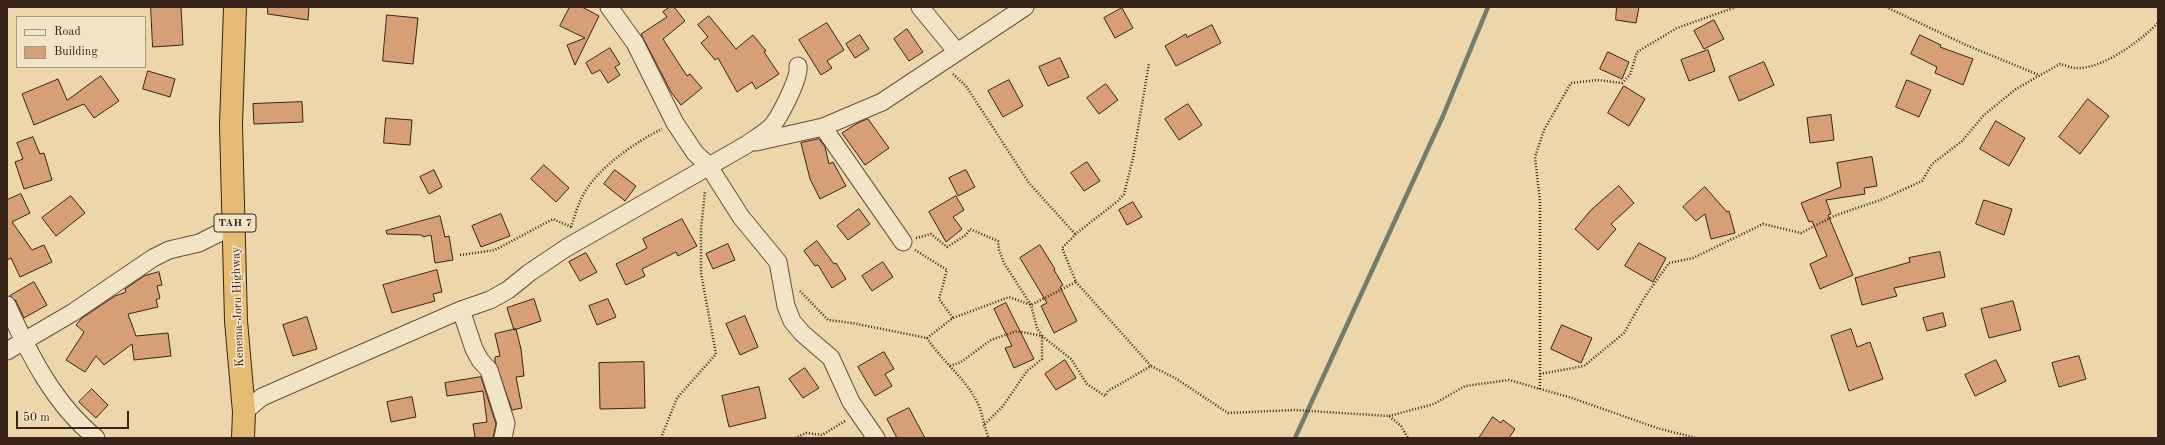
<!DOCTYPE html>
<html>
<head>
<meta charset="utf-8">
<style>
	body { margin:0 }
	#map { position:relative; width:2165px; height:445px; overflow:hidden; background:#edd6a9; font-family:"Old Standard TT",serif }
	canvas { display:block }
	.frame { position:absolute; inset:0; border:8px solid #382418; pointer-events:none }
	.legend { position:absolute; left:16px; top:16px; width:130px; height:52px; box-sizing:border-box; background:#f3e4c7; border:1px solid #a89781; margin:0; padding:5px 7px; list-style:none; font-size:12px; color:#382418 }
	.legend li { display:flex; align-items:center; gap:8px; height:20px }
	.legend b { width:20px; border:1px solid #a89781 }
	.scale { position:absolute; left:16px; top:411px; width:113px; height:18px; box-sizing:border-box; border:2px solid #382418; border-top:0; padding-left:5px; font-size:12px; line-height:14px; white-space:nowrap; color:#382418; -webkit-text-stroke:3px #f3e4c7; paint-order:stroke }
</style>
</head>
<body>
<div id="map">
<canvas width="2165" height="445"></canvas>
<div class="frame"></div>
<ul class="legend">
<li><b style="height:5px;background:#f3e4c7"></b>Road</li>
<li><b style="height:11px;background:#d69f76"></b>Building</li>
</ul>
<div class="scale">50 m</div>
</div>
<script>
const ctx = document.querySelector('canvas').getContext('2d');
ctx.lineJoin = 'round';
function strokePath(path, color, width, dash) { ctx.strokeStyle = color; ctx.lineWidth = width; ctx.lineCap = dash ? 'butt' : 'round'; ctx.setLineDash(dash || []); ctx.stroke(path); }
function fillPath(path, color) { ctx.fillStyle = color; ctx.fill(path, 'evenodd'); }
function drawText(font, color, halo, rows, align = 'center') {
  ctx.font = font + ' "Old Standard TT",serif'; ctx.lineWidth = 3.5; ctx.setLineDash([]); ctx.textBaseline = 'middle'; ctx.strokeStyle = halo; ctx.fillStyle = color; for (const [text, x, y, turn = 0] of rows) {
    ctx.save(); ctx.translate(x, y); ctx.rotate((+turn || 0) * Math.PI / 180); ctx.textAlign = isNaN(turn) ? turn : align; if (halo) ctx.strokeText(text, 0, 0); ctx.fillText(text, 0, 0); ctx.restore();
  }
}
strokePath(new Path2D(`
	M1295 438 1443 116 1488 7`), '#727d6e', 4.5);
const building = new Path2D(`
	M151 7H181L183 45 153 47Z
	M268 7H309L308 20 268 14Z
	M570 7H582L599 16 575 65 567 45 585 38 560 26Z
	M670 7H674L685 21 663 39 687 76 690 74 702 88 681 105 671 92 641 34 667 17 663 12Z
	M1617 7H1639L1636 23 1616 20Z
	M1122 8 1133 28 1115 38 1104 18Z
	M387 15 418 18 413 64 383 61Z
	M709 16 736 49 753 35 766 51 764 52 779 74 756 89 752 82 737 92 718 58 715 60 701 43 708 37 698 25Z
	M1714 20 1724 39 1704 49 1694 31Z
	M827 23 844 50 827 61 832 68 821 75 799 40Z
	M1212 25 1221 43 1176 66 1165 46 1186 34 1187 37Z
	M907 29 923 52 909 61 894 39Z
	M860 35 869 49 855 58 846 44Z
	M1920 35 1941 45 1940 47 1973 59 1963 85 1935 73 1937 67 1911 54Z
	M610 48 620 64 615 67 620 75 608 83 600 70 592 74 586 63Z
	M1708 50 1715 71 1689 81 1681 60Z
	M1608 52 1629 62 1622 79 1600 69Z
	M1060 58 1069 77 1048 86 1039 67Z
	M1764 62 1774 85 1739 101 1729 77Z
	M148 71 175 79 170 97 143 89Z
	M101 76 119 101 94 118 84 104 34 125 22 94 58 79 67 100Z
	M1009 80 1023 106 1003 117 988 91Z
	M1907 80 1931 90 1919 117 1896 107Z
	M1106 84 1118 100 1099 114 1087 98Z
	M1624 86 1645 99 1629 126 1608 113Z
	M2088 99 2109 116 2080 154 2059 137Z
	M302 102 303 122 254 124 253 104Z
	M1188 104 1202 125 1179 140 1165 119Z
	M1831 115 1834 140 1810 143 1807 118Z
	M386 118 412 120 410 145 384 143Z
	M868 119 889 148 865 165 842 133 856 124Z
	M1996 121 2025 138 2009 166 1980 149Z
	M33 137 40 154 44 153 52 180 24 189 15 162 23 159 17 143Z
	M819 139 825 147 829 164 833 162 846 186 820 199 810 179 801 143Z
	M1872 157 1877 186 1864 188 1865 194 1826 200 1831 214 1828 215 1853 275 1820 289 1810 264 1827 256 1812 221 1809 222 1801 203 1841 187 1837 163Z
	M1087 162 1100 181 1084 191 1071 173Z
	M544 165 569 188 556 202 531 179Z
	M434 170 442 187 429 194 420 177Z
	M615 170 636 186 625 201 604 184Z
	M966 170 975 187 958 196 949 178Z
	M1619 186 1634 203 1611 224 1616 229 1598 250 1575 229 1591 210Z
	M1705 187 1727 212 1729 211 1735 233 1711 239 1705 214 1696 221 1683 207Z
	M21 194 30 213 12 222 32 250 44 245 52 262 20 277 11 258 7 260V200Z
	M71 196 85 213 56 236 42 218Z
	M956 196 964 210 953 217 962 229 946 242 929 212Z
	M1984 200 2012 209 2004 235 1976 224Z
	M1133 202 1142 217 1127 225 1119 210Z
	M859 209 870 224 848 240 837 226Z
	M501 214 510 236 481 247 472 226Z
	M440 216 445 237 449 236 453 260 435 263 431 235 423 237 422 235 387 234 386 231Z
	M682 219 697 246 678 256 676 252 642 269 645 276 626 285 616 264 647 248 643 239Z
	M817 241 834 264 836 263 846 279 832 288 818 265 815 266 804 251Z
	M1639 243 1666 258 1653 282 1625 266Z
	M728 244 735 260 713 269 706 254Z
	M1040 245 1055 269 1054 270 1063 285 1060 287 1077 321 1054 333 1041 306 1047 303 1020 258Z
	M1940 252 1945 277 1894 288 1897 296 1862 305 1855 278 1910 262 1909 258Z
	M586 253 597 272 580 281 569 262Z
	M883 262 893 277 872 291 862 276Z
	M437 270 442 292 433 294 435 301 392 313 383 285Z
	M159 272 162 285 157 286 160 298 156 300 158 307 128 314 136 336 168 333 171 356 134 360 132 344 104 365 96 356 85 372 66 360 84 332 76 325 82 318 115 296 126 292 125 289 144 276Z
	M34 282 47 305 24 318 16 301 10 296Z
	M534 299 541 321 514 330 507 308Z
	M608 299 616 317 597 325 589 306Z
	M2013 301 2021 330 1989 338 1981 309Z
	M1006 303 1034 359 1014 368 1005 348 1012 346 994 309Z
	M1943 313 1946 326 1927 331 1923 318Z
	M745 316 758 347 740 355 726 324Z
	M307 317 317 349 293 356 283 325Z
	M1562 325 1592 338 1581 363 1551 349Z
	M516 329 521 349 524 376 516 377 522 408 512 410 495 362V357L500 356 495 334Z
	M1851 329 1857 347 1870 342 1883 379 1849 391 1831 336Z
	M884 352 894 369 885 374 892 386 875 396 858 367Z
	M2079 356 2086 379 2059 387 2052 363Z
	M1065 360 1076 378 1056 390 1045 374Z
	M1996 360 2006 381 1975 396 1965 375Z
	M644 362 645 408 600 409 599 363Z
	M805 368 819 388 803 398 789 379Z
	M481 377 496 424 493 438H475L473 424 487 422 483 391 447 396 445 383Z
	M759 387 766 418 729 427 722 396Z
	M92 389 108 405 96 418 79 402Z
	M412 397 416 417 391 422 387 402Z
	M909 408 925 438H897L887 419Z
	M1493 417 1501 423 1503 420 1515 429 1509 438H1479Z`);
fillPath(building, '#d69f76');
strokePath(building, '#382418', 1);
const street = new Path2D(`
	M609 7 635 43 675 123 695 153 708 165 741 217 778 262 786 306 792 321 802 333 831 358 851 402 876 438
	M920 7 957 52
	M823 127 903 242
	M756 142 823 127 882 102 1025 7
	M7 305C29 354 54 404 96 438
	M461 310 474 349 480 360 489 370 506 423 503 438
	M7 351 72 313 153 258 169 250 199 243 235 225
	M244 412 262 397 461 310 490 300 508 290 529 273 566 248 746 145C754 139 765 133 772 126 780 116 800 78 798 66`);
const highway = new Path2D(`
	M235 7 231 125 236 321 244 412 243 438`);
strokePath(street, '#65503c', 19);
strokePath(highway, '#382418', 24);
strokePath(new Path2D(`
	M1886 7 1966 45 2039 75
	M953 74 966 86 1029 183 1076 235
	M571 227C575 215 579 201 586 190 601 166 637 141 662 129
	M916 238 931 234 947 247 966 235 970 229 998 241 999 250 1004 263 1031 305 1037 328 1042 336V359L1027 371 1003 406 983 426
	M915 250 947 270 939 299 953 318
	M460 255 495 250 553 219 571 227
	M1076 282 1151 366
	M800 291 828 320 852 323 927 338C941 360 964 377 976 400 983 412 983 426 989 438
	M927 338 953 318 1009 297 1031 305 1076 282 1062 248 1078 232 1118 201 1124 194 1133 158 1149 63
	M950 366 961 362 991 340 1017 331 1042 336 1071 359 1087 384 1105 396 1108 391 1151 366 1175 378 1228 413 1294 410 1389 416 1401 426 1408 438
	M1540 374 1584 366 1624 333 1644 298 1669 263 1693 258 1763 224 1801 233 1834 216 1883 199 1922 181 1932 164 1962 141 1984 115 2016 89 2060 64C2065 65 2071 68 2075 68 2102 70 2140 41 2158 23
	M1540 389V201L1535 157 1544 130 1571 83 1597 80 1622 83 1630 75 1637 52 1677 28 1736 7
	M1389 416 1434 404 1465 386 1509 380 1572 398 1657 428 1696 438
	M661 438 677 398 716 354 701 273V230L705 191
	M795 438 806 433 822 435 845 421`), '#382418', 2.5, [1, 2]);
strokePath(street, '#f3e4c7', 17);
strokePath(highway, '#e6bb74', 22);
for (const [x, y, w] of [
	[235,223,42]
]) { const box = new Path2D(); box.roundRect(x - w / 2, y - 9, w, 18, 3); ctx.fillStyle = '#f3e4c7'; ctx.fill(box); strokePath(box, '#382418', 1); }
drawText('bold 11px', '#382418', null, [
	["TAH 7",235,223]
]);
drawText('12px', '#382418', '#f3e4c7', [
	["Kenema-Joru Highway",238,307,-92]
]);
</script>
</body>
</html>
